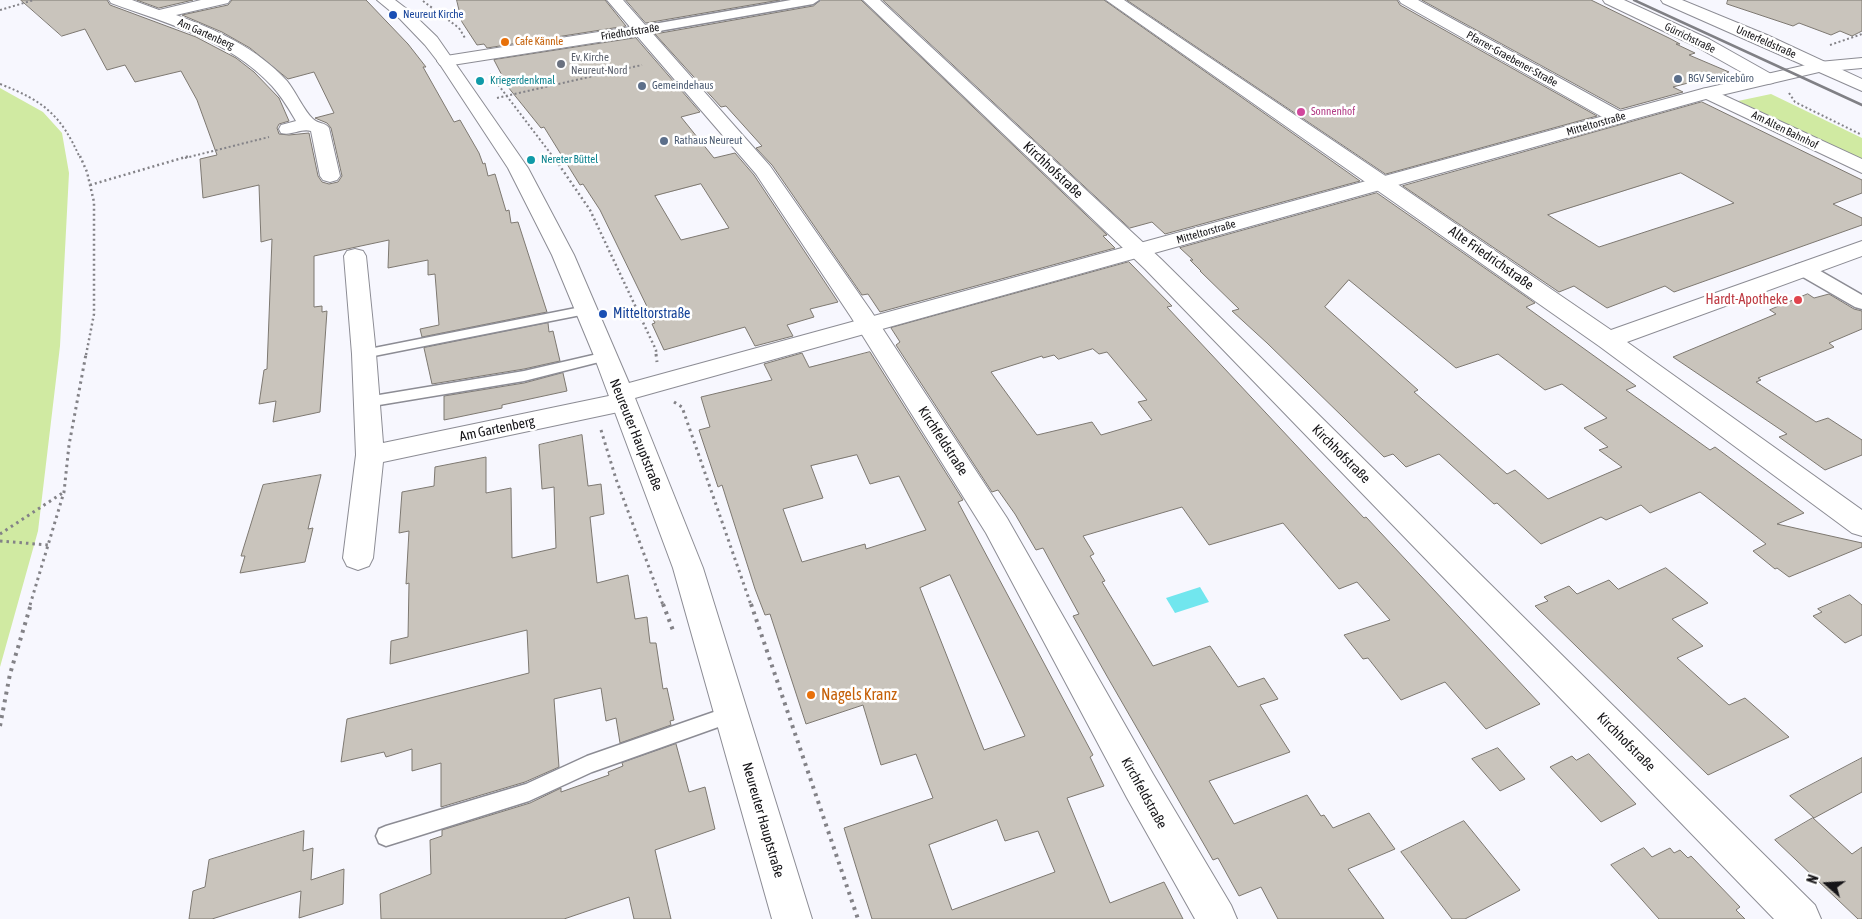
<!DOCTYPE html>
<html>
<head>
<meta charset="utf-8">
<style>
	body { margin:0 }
	#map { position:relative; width:1862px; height:919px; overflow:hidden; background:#f7f7fe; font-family:"Asap Condensed",sans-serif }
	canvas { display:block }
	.north { position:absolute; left:1802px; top:859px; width:50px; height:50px; -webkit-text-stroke:4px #fff; paint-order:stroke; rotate:289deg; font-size:14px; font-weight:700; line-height:20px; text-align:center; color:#161518 }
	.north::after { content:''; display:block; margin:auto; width:18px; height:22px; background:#161518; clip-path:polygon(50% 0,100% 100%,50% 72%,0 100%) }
</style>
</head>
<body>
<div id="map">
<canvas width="1862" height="919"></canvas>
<div class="north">N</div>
</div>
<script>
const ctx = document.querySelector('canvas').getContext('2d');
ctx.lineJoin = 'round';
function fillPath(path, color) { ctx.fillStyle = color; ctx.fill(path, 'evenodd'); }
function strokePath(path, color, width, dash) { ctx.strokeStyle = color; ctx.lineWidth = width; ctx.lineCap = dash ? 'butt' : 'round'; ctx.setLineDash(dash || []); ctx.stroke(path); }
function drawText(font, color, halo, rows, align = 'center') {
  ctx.font = font + ' "Asap Condensed",sans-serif'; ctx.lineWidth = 5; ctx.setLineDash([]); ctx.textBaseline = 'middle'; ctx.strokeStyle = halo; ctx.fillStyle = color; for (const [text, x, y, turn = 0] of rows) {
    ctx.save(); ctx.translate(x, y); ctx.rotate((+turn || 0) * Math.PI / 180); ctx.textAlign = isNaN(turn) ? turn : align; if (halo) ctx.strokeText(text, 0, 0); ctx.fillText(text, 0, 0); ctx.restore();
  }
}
fillPath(new Path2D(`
	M0 88 43 112 62 133 69 173 60 346 38 531 0 667Z
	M1771 94 1862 138V159L1738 101Z`), '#d0eaa2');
fillPath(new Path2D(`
	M1200 587 1209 602 1175 613 1166 598Z`), '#71e6ee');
const building = new Path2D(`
	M21 0H107L110 5 196 37 236 58 254 72 279 98 289 121 279 124 277 128 279 134 289 135 309 133 318 176 322 182 329 184 338 182 342 176 331 128 327 123 315 118 334 113 314 72 288 79 250 48 222 32 182 15 228 5 232 0H366L408 44 426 67H423L454 122 460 120 479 153 483 164 485 163 488 176 495 174 506 211 509 210 511 223 518 222 547 312 422 337 420 329 439 325 435 274 428 275V260L388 268 389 240 314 256V307L322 306V312L327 311 320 412 273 422 276 401 259 404 264 370 267 369 272 239 261 242 259 185 203 198 200 159 217 155 197 100 181 71 135 82 125 65 107 70 85 29 62 36Z
	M137 0H193L159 8Z
	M457 0H605L626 26 487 48 484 44 477 45 462 22Z
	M626 0H780L646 23Z
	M821 0H861L1107 235 1103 236 1115 248 880 312 868 294 862 295 772 165 756 148 762 146 726 106 721 107 655 34 813 6Z
	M883 0H1104L1360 181 1165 234 1152 222 1130 228Z
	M1127 0H1397L1400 5 1597 116 1386 174Z
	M1422 0H1591L1671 39 1680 44H1676L1695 53 1689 55 1729 72 1673 87 1683 92 1621 109Z
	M1728 0H1862V31L1852 36 1840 31 1831 35 1799 23 1793 26 1727 4Z
	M636 38 700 112 681 117 714 158 735 153 754 175 838 302 810 309 814 317 787 325 793 336 755 346 745 327 664 350 652 324 655 323 600 210 583 184 580 185 544 127 541 128 508 87 494 60ZM701 184 729 228 681 240 655 196Z
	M1702 102 1862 180V193L1833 204 1862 218V225L1674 292 1665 286 1607 308 1574 286 1559 292 1403 186ZM1681 173 1734 203 1599 247 1548 215Z
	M1377 193 1535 303 1526 307 1636 386 1626 390 1710 450 1715 447 1804 513 1777 524 1862 543V547L1789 577 1777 568 1775 569 1753 551 1766 544 1700 492 1650 513 1641 505 1606 520 1601 517 1541 544 1497 503 1494 504 1439 454 1406 467 1393 454 1384 457 1267 343 1232 311 1239 309 1200 271H1201L1190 260H1193L1180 248ZM1349 280 1456 368 1498 354 1545 390 1562 384 1607 418 1584 428 1608 447 1599 450 1622 467 1548 499 1515 470 1507 474 1414 392 1418 390 1325 307Z
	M1129 262 1172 306 1167 307 1364 518 1366 517 1540 704 1486 729 1445 682 1401 700 1368 658 1363 659 1344 635 1390 620 1357 582 1339 589 1283 523 1209 545 1182 507 1083 536 1094 554 1090 556 1105 581 1102 582 1153 666 1210 646 1238 687 1264 678 1278 699 1260 705 1290 752 1209 781 1234 824 1307 795 1321 816 1324 815 1333 828 1369 813 1395 849 1348 869 1384 919H1278L1261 887 1239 896 1218 858 1213 860 1108 678 1073 616 1079 614 1043 548 1036 550 1015 514 998 490 992 492 896 345 900 342 891 328ZM1093 349 1099 354 1107 352 1147 400 1138 402 1152 420 1101 435 1092 422 1037 435 991 372 1042 356 1043 358 1054 355 1058 359Z
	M1808 294 1814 298 1829 294 1854 309 1862 311V329L1829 343 1834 347 1758 378 1761 380 1756 382 1816 422 1828 418 1862 440V455L1825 470 1779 437 1787 434 1673 357 1776 314 1770 310Z
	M548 323 549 332 553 331 560 361 524 369 432 384 424 348Z
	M870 352 963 500 958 502 1093 755 1090 757 1104 786 1067 798 1110 903 1164 882 1183 919H872L844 828 933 798 916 754 881 765 863 705 806 724 770 614 765 615 755 589 722 485 718 487 699 430 710 427 701 397 772 380 764 364 802 353 809 367ZM857 455 870 484 899 476 926 530 866 549 865 544 802 562 783 509 823 498 811 466ZM950 575 1025 736 984 750 920 588ZM997 820 1005 841 1038 831 1055 872 952 910 929 845Z
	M563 373 567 391 502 405V408L444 420V396L524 383Z
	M582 435 588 486 601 484 604 514 590 517 597 583 628 575 635 619 647 617 650 643H656L663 689 667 688 674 720 670 721 671 725 620 743 616 718 606 721 601 688 554 699 559 767 525 782 441 807V763L412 771V749L386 757 384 752 341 762 347 719 529 673 527 630 390 664 391 641 408 637 409 583 406 584 409 531 399 533 402 492 434 486 435 467 486 457V493L511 488 512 558 556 548 554 487 542 489 539 445Z
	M321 475 308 529 313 528 305 562 240 573 245 556H241L263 485Z
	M1666 568 1708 603 1672 619 1703 646 1677 658 1729 705 1745 698 1789 737 1708 775 1535 606 1548 601 1544 597 1569 586 1577 594 1609 580 1618 589Z
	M1850 595 1862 605V635L1845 643 1813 616 1822 612 1818 609Z
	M676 744 689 792 705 787 715 829 655 850 671 919H634L629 897 564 919H381L380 894 431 874 430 840 442 836V830L530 803 561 788V792L609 775 608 772 623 766 622 763Z
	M1498 748 1525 779 1500 791 1472 759Z
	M1589 754 1636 804 1601 822 1550 767 1572 756 1576 760Z
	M1862 758V792L1814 818 1790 796Z
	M1813 818 1852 854 1862 847V919H1858L1775 840Z
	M1464 821 1520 890 1465 919H1452L1401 852Z
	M304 831 303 851 313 848 311 880 344 869 343 904 299 918 301 891 212 919H189L193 891 205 887 209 860Z
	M1644 848 1652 857 1670 848 1674 853 1680 850 1688 858 1691 856 1740 907 1736 910 1745 919H1659L1611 865Z`);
fillPath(building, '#c9c4bc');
strokePath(building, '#7d7871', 1);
const service = new Path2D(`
	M586 306 592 310 591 313 364 358 359 357 357 354 359 351 364 350Z
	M606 352 611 353 613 356 611 359 524 381 367 407 362 405 360 402 362 399 367 397 524 371Z
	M731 706 738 708 740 714 738 720 592 772 529 801 386 846 379 843 376 836 379 829 386 826 526 784 587 756Z`);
const pedestrian = new Path2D(`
	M791 0H819L813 4 642 34 635 30 642 26Z
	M1803 263 1810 265 1862 295V309L1855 307 1796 273 1794 269 1796 265Z`);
const minor = new Path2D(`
	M109 0H132L159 10 201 0H230L228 3 176 15C217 30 257 48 287 81 296 92 304 111 313 119 318 124 325 122 329 128L340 176 337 180 330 182 323 180 320 176 311 131C301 128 292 136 281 133L279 129 281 125 296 121C289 109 282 97 272 86 229 40 169 24 111 3Z
	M607 0H623L770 166 871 311 1007 518 1153 774 1231 905 1237 919H1195L1127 798 986 533 851 317 756 174 637 36 446 66 440 65 437 61 440 57 446 56 630 27Z
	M863 0H880L1161 259 1815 905 1821 919H1774L1145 269Z
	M1106 0H1124L1390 179 1611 330 1862 241V256L1627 342 1862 510V536L1852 533 1599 346Z
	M1399 0H1418L1625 114 1627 118 1625 122 1618 124 1611 122 1401 3Z
	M1603 0H1624L1709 39 1773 75 1776 79 1773 83 1767 84 1761 83 1697 47 1605 3Z
	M1661 0H1682L1767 35 1862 79V91L1663 3Z
	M1708 88 1862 159V173L1702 97 1699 93 1702 89Z
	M355 249 363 251 366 256 376 354 383 443 623 393 632 396 636 402 632 408 623 411 383 462 373 558 369 566 358 570 347 566 343 558 356 455 352 354 344 256 347 251Z`);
const tertiary = new Path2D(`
	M377 0H395L412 13 437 37 528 168 574 255 629 383 1702 89 1819 62 1862 58V68L1819 72 1713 97 635 398 703 568 812 919H772L673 568 594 356 552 255 508 168 439 63 425 45 400 19Z`);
strokePath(service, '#8c8c94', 3);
strokePath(pedestrian, '#8c8c94', 3);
strokePath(minor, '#8c8c94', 2);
strokePath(tertiary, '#8c8c94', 2);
strokePath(new Path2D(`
	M423 1 459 28 465 38
	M0 10 34 0
	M1830 45 1862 34
	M490 74 554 158
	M0 84C44 101 61 115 80 158
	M1789 93 1795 102 1862 135
	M497 98 642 65
	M185 158 269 137`), '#838287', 2, [2, 2.5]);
strokePath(new Path2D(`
	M80 156 87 172 94 202V314L86 355
	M553 156 590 210 656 350V355
	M90 185 189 156`), '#838287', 2.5, [2, 3]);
strokePath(new Path2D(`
	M656 354 657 362
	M674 402 682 407 751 605
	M601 430 616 479 663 605
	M0 534 64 492
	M0 541 48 545
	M30 605 64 492 69 445 86 354`), '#838287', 3, [2.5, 4]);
strokePath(new Path2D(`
	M663 604 674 633
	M751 604 858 919
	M0 726 10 674 31 604`), '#838287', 4, [3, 5]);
fillPath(service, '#fff');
fillPath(pedestrian, '#fff');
fillPath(minor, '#fff');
fillPath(tertiary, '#fff');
strokePath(new Path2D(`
	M1634 0 1862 105`), '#808085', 2.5);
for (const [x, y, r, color] of [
	[393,15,5,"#1a4fb4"],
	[505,42,5,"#e8710a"],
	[561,64,5,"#6b7280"],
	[1678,79,5,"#5c6f8a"],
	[480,81,5,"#0f9aa8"],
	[642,86,5,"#5c6f8a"],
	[1301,112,5,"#d1479c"],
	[664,141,5,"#5c6f8a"],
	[531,160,5,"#0f9aa8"],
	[1798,300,5,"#e0444e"],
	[603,314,5,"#1a4fb4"],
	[811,695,5,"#e8710a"]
]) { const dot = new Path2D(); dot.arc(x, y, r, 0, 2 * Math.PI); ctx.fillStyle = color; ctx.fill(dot); strokePath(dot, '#fff', 2); }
drawText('11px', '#164399', '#fff', [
	["Neureut Kirche",403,15]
], 'left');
drawText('11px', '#161518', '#fff', [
	["Friedhofstraße",630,32,-9],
	["Am Gartenberg",206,34,24],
	["Gürrichstraße",1690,38,26],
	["Unterfeldstraße",1766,42,24],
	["Pfarrer-Graebener-Straße",1512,59,29],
	["Mitteltorstraße",1596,124,-16],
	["Am Alten Bahnhof",1785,130,26],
	["Mitteltorstraße",1206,232,-16]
]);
drawText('11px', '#c56008', '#fff', [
	["Cafe Kännle",515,42]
], 'left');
drawText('11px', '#5b616d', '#fff', [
	["Ev. Kirche",571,58],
	["Neureut-Nord",571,71]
], 'left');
drawText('11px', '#4e5e75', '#fff', [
	["BGV Servicebüro",1688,79],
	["Gemeindehaus",652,86],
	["Rathaus Neureut",674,141]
], 'left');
drawText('11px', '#0d838f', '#fff', [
	["Kriegerdenkmal",490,81],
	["Nereter Büttel",541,160]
], 'left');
drawText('11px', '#b23c85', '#fff', [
	["Sonnenhof",1311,112]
], 'left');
drawText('14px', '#161518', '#fff', [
	["Kirchhofstraße",1053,170,43],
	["Alte Friedrichstraße",1491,258,35],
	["Am Gartenberg",497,429,-12],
	["Neureuter Hauptstraße",636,435,68],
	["Kirchfeldstraße",943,441,57],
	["Kirchhofstraße",1341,454,45],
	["Kirchhofstraße",1626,742,45],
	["Kirchfeldstraße",1144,793,61],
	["Neureuter Hauptstraße",763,820,74]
]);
drawText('14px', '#be3a42', '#fff', [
	["Hardt-Apotheke",1788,300]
], 'right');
drawText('14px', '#164399', '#fff', [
	["Mitteltorstraße",613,314]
], 'left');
drawText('16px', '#c56008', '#fff', [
	["Nagels Kranz",821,695]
], 'left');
</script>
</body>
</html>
